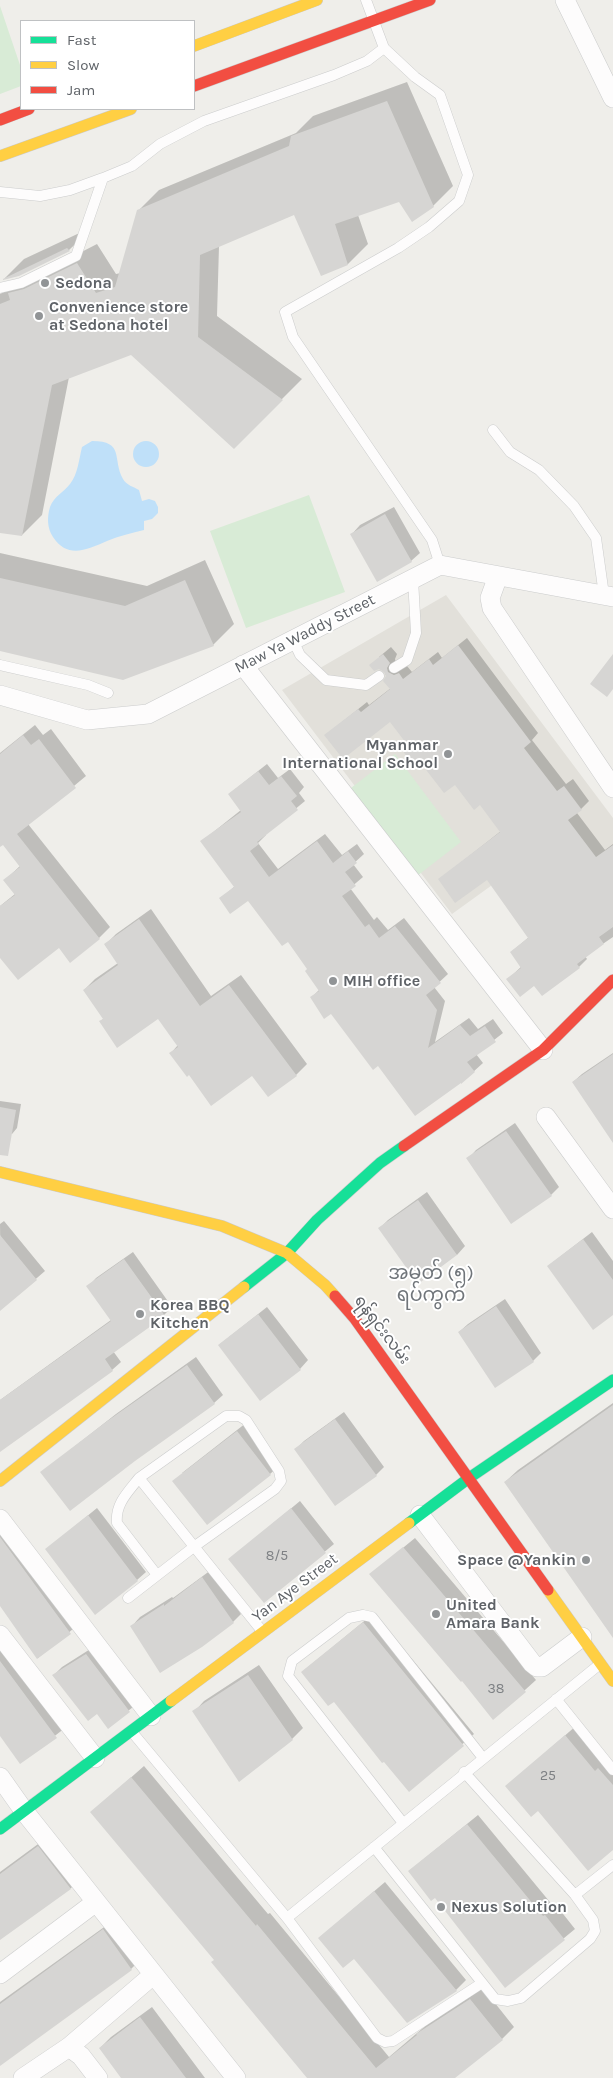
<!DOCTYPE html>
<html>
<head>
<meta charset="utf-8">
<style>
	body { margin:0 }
	#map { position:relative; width:613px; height:2078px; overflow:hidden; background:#efeeea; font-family:Karla,sans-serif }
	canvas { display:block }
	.legend { position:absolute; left:20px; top:20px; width:175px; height:90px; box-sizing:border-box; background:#fff; border:1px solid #bfc1c3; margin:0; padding:6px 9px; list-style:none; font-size:15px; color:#5f6368 }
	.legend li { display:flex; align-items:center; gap:10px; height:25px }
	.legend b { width:25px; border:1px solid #bfc1c3 }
</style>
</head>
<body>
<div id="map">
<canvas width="613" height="2078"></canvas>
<ul class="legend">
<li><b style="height:6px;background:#16e098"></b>Fast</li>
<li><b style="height:6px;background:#ffcf43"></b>Slow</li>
<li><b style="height:6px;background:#f24e42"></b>Jam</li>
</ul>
</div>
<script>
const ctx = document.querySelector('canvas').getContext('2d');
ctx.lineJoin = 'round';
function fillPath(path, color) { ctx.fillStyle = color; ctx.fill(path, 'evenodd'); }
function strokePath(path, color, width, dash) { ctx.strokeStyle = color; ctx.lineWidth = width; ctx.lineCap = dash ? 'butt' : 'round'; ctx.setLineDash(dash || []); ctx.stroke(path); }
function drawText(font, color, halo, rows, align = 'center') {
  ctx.font = font + ' Karla,"Noto Sans Myanmar",sans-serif'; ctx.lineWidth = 4; ctx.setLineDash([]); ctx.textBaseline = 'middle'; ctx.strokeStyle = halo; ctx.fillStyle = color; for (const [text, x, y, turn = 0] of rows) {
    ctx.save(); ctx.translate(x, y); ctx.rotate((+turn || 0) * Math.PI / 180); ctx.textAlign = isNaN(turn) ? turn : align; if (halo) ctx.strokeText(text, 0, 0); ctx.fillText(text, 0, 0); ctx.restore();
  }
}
fillPath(new Path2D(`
	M446 595 613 818V876L524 862 452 914 282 690Z`), '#e2e0da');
fillPath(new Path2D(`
	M0 6 21 68V86L0 94Z
	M309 495 345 592 246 628 210 531Z
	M395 754 461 842 417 876 351 788Z`), '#d8ebd6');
fillPath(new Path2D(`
	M92 441C125 441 112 459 123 479 126 485 134 487 139 490L142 501 149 499 155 501 158 507V513L152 519 144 521V530C132 533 119 536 107 541 88 549 68 560 53 537 47 528 47 517 50 507 54 496 64 492 70 484 78 474 79 459 82 447Z
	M133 454a13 13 0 1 1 26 0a13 13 0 1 1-26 0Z`), '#bfe0f9');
fillPath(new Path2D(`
	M407 82 453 186 433 206 400 200 358 215 368 244 348 264 322 275 295 214 219 246 217 316 302 379 234 447 131 354 69 377 42 515 22 535 0 531V294L97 244 116 274 121 273 138 211 159 190 296 133 313 116Z
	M88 229 89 231 69 250 4 279 24 259Z
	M394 507 420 553 411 561 352 534 360 525Z
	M0 553 147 586 205 560 234 624 213 645 0 650Z
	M467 638 538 733 532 740 566 784 573 779 589 801 577 813 605 850 613 844V937L585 956 587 959 579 967 535 984 508 979 522 966 511 952 529 937 488 878 440 879 501 831 481 803 455 783 404 751 410 746 390 721 326 735 367 702 369 705 391 688 379 657 391 647 397 654 395 659 396 664 407 666 412 672 438 652 442 658Z
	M35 725 43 735 51 729 86 776 28 824 110 927 99 938 0 957V906L15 894 5 880 20 866 0 840V753Z
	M267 764 278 778 290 769 304 787 299 793 305 801 265 834 266 835 258 843 278 869 325 834 342 855 357 844 364 854 353 864 363 877 350 888 374 920 377 917 388 930 404 918 448 974 434 987 445 1001 435 1042 469 1018 478 1029 493 1019 503 1033 476 1054 483 1063 462 1082 378 1064 331 1012 311 998 319 990 308 969 288 940 248 899H220L235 886 202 841 241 810 229 794Z
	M151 909 211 996 241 975 307 1064 296 1075 189 1074 171 1053 178 1045 159 1017 100 1022 104 1018 84 990 95 979 118 963 105 945 116 934Z
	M613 1053V1141L573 1082 582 1074Z
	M0 1101 21 1104 17 1128 12 1134 0 1132Z
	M515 1123 559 1187 551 1195 468 1159 476 1150Z
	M427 1192 465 1246 457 1255 380 1228 388 1220Z
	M4 1221 45 1271 1 1309 0 1224Z
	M592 1232 613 1261V1314L548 1266Z
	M133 1252 172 1307 164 1315 113 1351 121 1362 112 1370 0 1451V1400L111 1320 88 1287 96 1278Z
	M505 1299 541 1353 533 1361 459 1332 468 1324Z
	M267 1307 308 1360 300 1369 219 1345Z
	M196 1357 223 1395 214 1403 42 1472 116 1414Z
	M613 1403V1635L505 1482 518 1470Z
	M344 1412 384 1467 376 1475 296 1449 304 1441Z
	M246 1423 279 1466 270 1474 182 1473Z
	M300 1501 334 1544 264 1602 230 1559Z
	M97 1508 146 1572 137 1580 47 1549Z
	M0 1523 79 1624 38 1658 0 1605Z
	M415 1538 536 1680 493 1719 462 1679 371 1574Z
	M211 1570 241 1614 233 1622 132 1626 140 1617 172 1597 173 1598Z
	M374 1613 474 1734 409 1790 334 1700 302 1672Z
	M0 1642 65 1728 21 1762 0 1735Z
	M95 1646 138 1703 108 1727 97 1712 54 1675 62 1667Z
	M259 1665 303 1728 292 1739 239 1780 194 1712 204 1701Z
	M577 1725 613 1762V1849L538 1809 507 1786Z
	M144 1766 268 1914 270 1913 389 2057 430 2022 483 1988 514 2027 502 2039 453 2078H309L216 1959 92 1812Z
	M478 1815 554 1907 556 1905 575 1929 506 1986 435 1896 409 1871Z
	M49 1836 82 1877 71 1888 0 1939V1872Z
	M385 1882 466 1980 456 1990 331 1928Z
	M114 1920 142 1958 131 1969 0 2064V2002Z
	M152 2007 205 2078H123L100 2048 111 2037Z`), '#0003');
fillPath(new Path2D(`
	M387 101 434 207 412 222 399 202 335 224 348 265 321 276 294 215 200 255 198 337 283 400 234 449 131 355 52 385 22 536 0 533V304L10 300 8 293 24 289 77 263 96 293 115 287 137 210 289 146 291 136Z
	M67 248 70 251 19 276 3 280V279Z
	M385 514 412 562 377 582 350 534Z
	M0 578 125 606 185 580 214 646 123 680 0 651Z
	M458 645 531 742 524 748 557 791 564 786 582 810 568 820 596 857 613 845V927L599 937 604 944 577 964 580 968 542 996 534 986 520 997 506 979 521 968 510 952 528 938 487 880 455 903 438 879 500 832 480 805 474 810 455 785 444 793 420 762 414 767 403 751 409 747 390 722 343 759 324 735 358 709 361 712 390 689 383 681 386 676 384 672 379 669 374 671 369 665 383 654 390 663 387 668 388 672 394 675 399 673 403 679 429 659 433 665Z
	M613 654V689L607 697 590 684Z
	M23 735 31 745 39 739 76 788 17 834 100 939 70 963 59 948 18 980 0 958V906L15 895 3 880 20 867 3 845 0 847V754Z
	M258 771 269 785 281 776 297 796 291 801 298 810 257 842 259 844 250 851 269 877 317 841 333 863 348 851 357 863 345 872 356 886 342 896 365 927 369 924 379 938 395 926 441 983 426 995 437 1010 428 1048 460 1025 470 1036 485 1026 496 1042 467 1062 475 1072 461 1084V1083L415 1116 378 1066 373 1070 331 1014 324 1019 310 997 319 991 305 971 307 969 288 942 282 946 248 901 230 914 219 898 234 887 200 841 241 812 228 794Z
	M139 919 200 1006 229 985 297 1076 268 1097 252 1076 211 1106 189 1075 187 1077 169 1053 178 1047 158 1019 117 1048 99 1021 103 1019 83 990 118 965 104 944Z
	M613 1054V1143L572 1082Z
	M0 1107 16 1110 8 1156 0 1155Z
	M506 1131 552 1196 511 1224 466 1158Z
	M418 1200 457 1255 418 1284 378 1228Z
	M0 1235 37 1280 0 1311Z
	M583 1239 613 1280V1315L593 1330 547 1266Z
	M124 1259 165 1316 105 1359 113 1371 0 1452V1400L111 1321 86 1286Z
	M496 1306 534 1362 495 1388 458 1332Z
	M258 1314 301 1370 260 1401 218 1345Z
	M187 1365 215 1404 135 1461 70 1511 40 1472 106 1422Z
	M613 1405V1638L504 1482Z
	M335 1419 377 1476 335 1506 294 1449Z
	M237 1431 271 1475 207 1525 172 1481Z
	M291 1508 326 1553 264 1603 228 1559Z
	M88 1515 138 1581 95 1615 45 1549Z
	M0 1537 71 1634 37 1659 0 1606Z
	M403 1547 526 1692 493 1720 462 1681 461 1682 369 1574Z
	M202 1577 234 1623 202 1647 160 1673 130 1626 164 1604V1606Z
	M363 1622 464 1746 409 1792 384 1762 382 1763 334 1702 328 1706 301 1672Z
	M86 1654 130 1712 108 1729 97 1714 88 1721 52 1675Z
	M0 1661 57 1738 20 1764 0 1736Z
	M248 1675 293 1740 239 1782 192 1711Z
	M565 1735 595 1771 598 1768 613 1785V1850L588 1871 538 1811 531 1817 505 1786Z
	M131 1777 256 1926 257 1924 376 2068 417 2035 416 2034 470 1999 503 2040 455 2078H307L211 1962 214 1960 90 1812Z
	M467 1824 543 1916 545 1915 565 1940 505 1988 435 1898 431 1901 408 1871Z
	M38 1846 71 1889 0 1940V1874Z
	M374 1891 457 1991 407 2023 354 1959 343 1968 318 1938Z
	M103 1929 132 1970 0 2066V2004Z
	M140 2017 186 2078H121L99 2048Z`), '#d6d5d3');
const lane = new Path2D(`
	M384 48 415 77 440 95 468 175 459 201 429 227 398 248 285 312 293 337 432 540 440 565
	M0 192 40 196 70 190 103 178 132 166 160 144 204 121 334 75 367 61 384 48 366 0
	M0 288 21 283 76 256 103 178
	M493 430 510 452 539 470 574 506 596 538 604 595
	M293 640 300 655 326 680 366 685 379 676
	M0 665 88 685 108 693
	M394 668 407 660 416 633 413 579
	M139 1478C128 1492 115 1504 117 1523L157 1575
	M128 1598 195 1546 275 1489 281 1481 279 1471 246 1420 239 1416H226L139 1478 262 1631
	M556 1699 613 1770
	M132 1732 287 1918 377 2038 385 2042 393 2041 482 1983
	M403 1823 288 1676 292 1661 349 1618 363 1615 372 1617 483 1758
	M374 1847 495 1999 508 2001 521 1998 590 1939 595 1931 593 1920 575 1895 464 1772
	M575 1895 613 1865
	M287 1918 600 1664`);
const street = new Path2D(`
	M565 0 613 98
	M498 576 490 598 492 608 613 788
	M243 665 543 1050
	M0 695 87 720 148 714 440 565 613 597
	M546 1117 613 1209
	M420 1515 532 1663 537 1667H542L582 1637
	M0 1519 151 1716
	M0 1635 95 1758
	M0 1777 24 1811 236 2078
	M0 1974 96 1902
	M69 2047 81 2056 98 2078
	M23 2078 69 2047 153 1975`);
const fast = new Path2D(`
	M244 1287 287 1253 317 1220 380 1163 404 1146
	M409 1523 469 1478 613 1380
	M0 1829 171 1701`);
const slow = new Path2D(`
	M194 46 317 0
	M0 156 131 109
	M0 1172 222 1226 287 1253 325 1285 335 1296
	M0 1481 244 1287
	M548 1590 613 1681
	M171 1701 409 1523`);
const jam = new Path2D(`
	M194 86 430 0
	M0 120 29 109
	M404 1146 543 1050 613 980
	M335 1296 355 1319 548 1590`);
strokePath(lane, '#cbcccc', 11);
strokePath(street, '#cbcccc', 20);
strokePath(fast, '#cacacb', 12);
strokePath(slow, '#cacacb', 12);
strokePath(jam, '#cacacb', 12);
strokePath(lane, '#fdfcfc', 10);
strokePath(street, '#fdfcfc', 19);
strokePath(fast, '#16e098', 11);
strokePath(slow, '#ffcf43', 11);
strokePath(jam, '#f24e42', 11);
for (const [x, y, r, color] of [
	[45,283,5,"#919496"],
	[39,316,5,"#919496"],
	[448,754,5,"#919496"],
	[333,981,5,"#919496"],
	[140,1314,5,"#919496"],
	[586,1560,5,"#919496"],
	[436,1614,5,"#919496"],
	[441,1907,5,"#919496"]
]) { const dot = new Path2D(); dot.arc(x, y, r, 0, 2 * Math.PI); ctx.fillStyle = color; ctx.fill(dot); strokePath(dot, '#fff', 2); }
drawText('14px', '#7e8184', null, [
	["8/5",277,1556],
	["38",496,1689],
	["25",548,1776]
]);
drawText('bold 16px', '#5f6368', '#fff', [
	["Sedona",55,283],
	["Convenience store",49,307],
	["at Sedona hotel",49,325],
	["Myanmar",438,745,"right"],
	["International School",438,763,"right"],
	["MIH office",343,981],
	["Korea BBQ",150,1305],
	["Kitchen",150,1323],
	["Space @Yankin",576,1560,"right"],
	["United",446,1605],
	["Amara Bank",446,1623],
	["Nexus Solution",451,1907]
], 'left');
drawText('16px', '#5f6368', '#fff', [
	["Maw Ya Waddy Street",305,634,-27],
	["ရန်ရှင်းလမ်း",382,1330,53],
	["Yan Aye Street",295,1588,-37]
]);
drawText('19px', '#70757a', '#fff', [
	["အမှတ် (၅)",431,1274],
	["ရပ်ကွက်",431,1296]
]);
</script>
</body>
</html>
